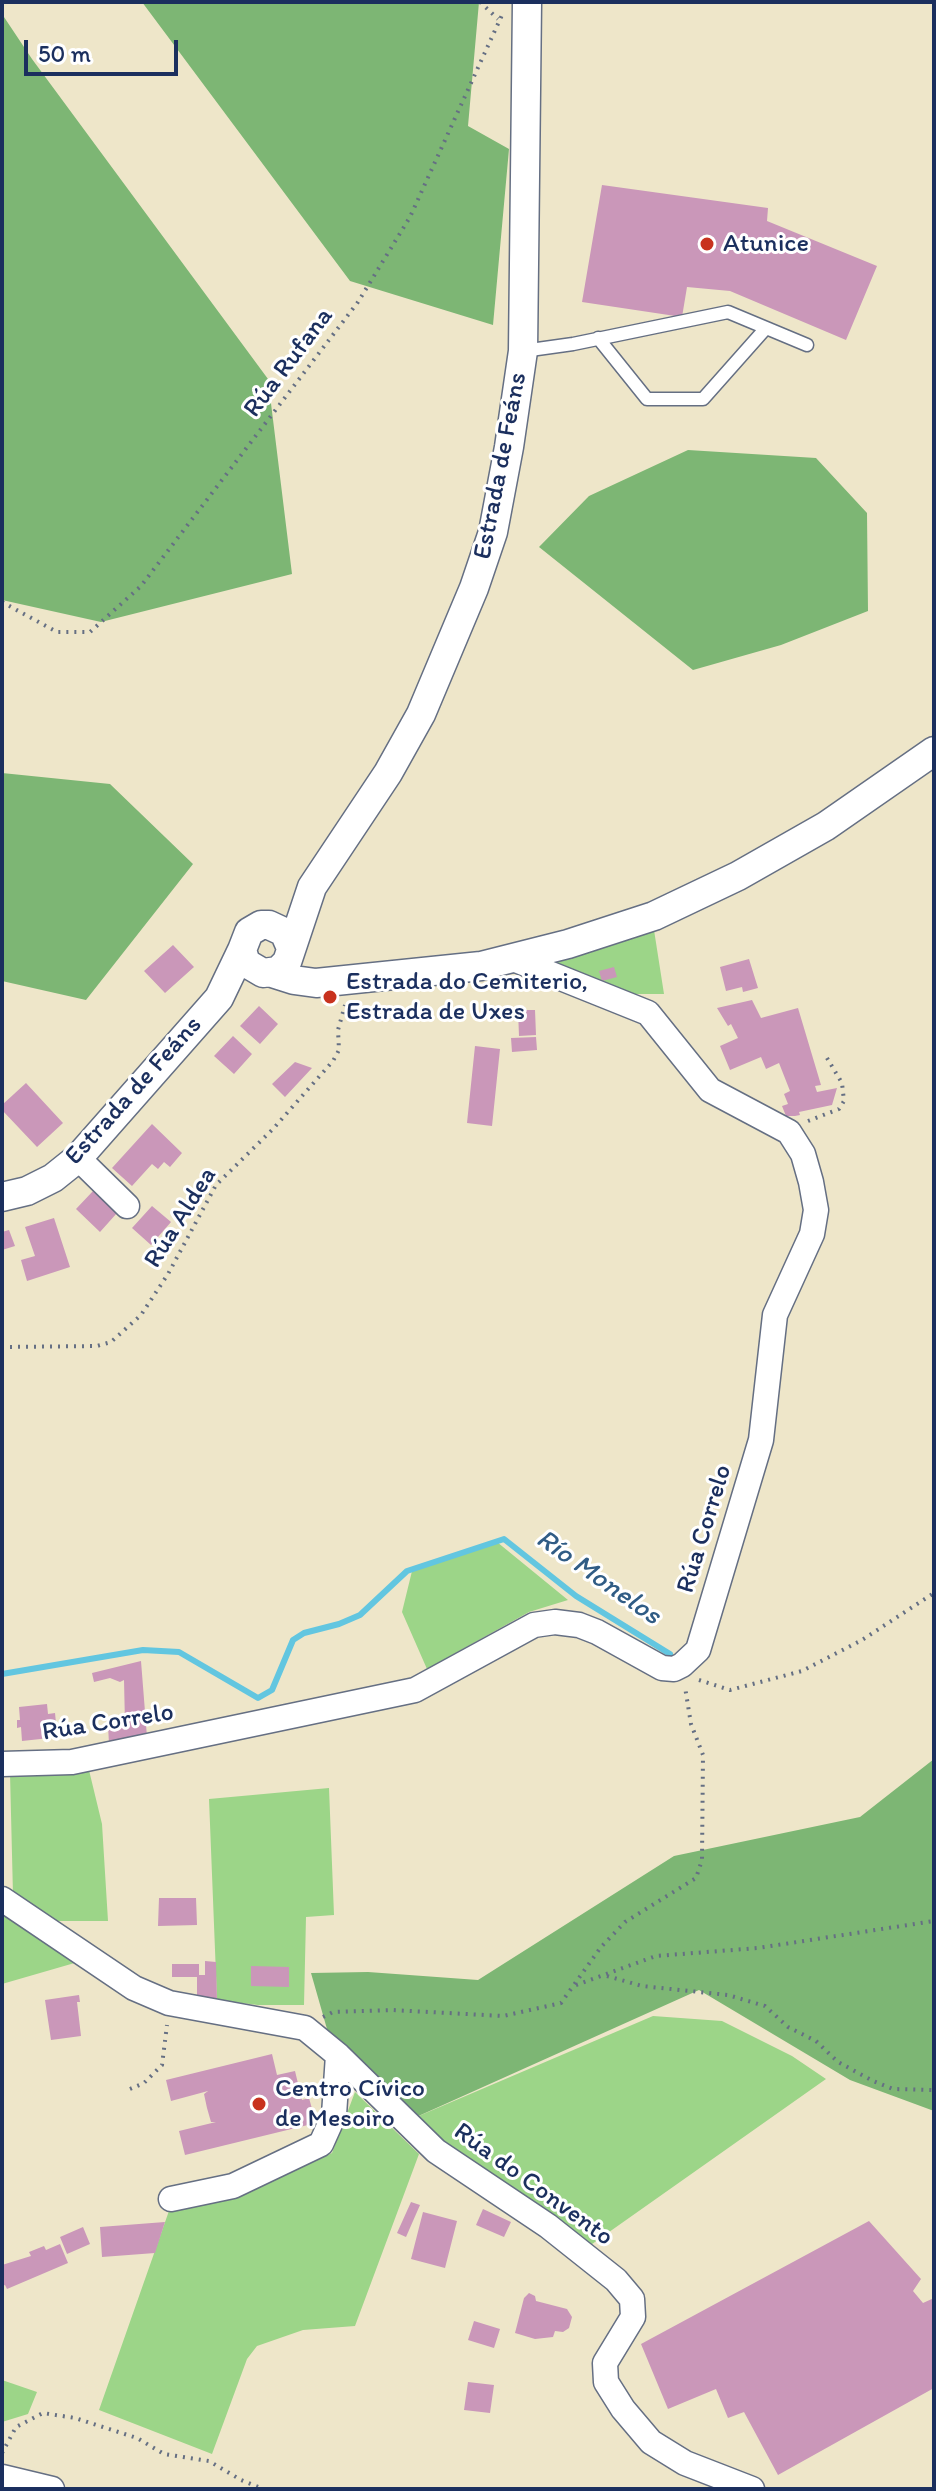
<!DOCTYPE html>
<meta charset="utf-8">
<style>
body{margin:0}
#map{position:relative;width:936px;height:2491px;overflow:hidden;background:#eee6c9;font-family:Itim,sans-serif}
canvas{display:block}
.frame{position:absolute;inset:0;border:4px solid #1b2f5e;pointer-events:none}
.scale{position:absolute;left:24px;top:40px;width:154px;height:36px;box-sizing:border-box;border:4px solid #1b2f5e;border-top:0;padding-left:10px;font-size:24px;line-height:28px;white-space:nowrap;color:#1b2f5e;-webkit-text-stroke:6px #fff;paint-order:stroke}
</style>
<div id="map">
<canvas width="936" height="2491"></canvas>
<div class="frame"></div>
<div class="scale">50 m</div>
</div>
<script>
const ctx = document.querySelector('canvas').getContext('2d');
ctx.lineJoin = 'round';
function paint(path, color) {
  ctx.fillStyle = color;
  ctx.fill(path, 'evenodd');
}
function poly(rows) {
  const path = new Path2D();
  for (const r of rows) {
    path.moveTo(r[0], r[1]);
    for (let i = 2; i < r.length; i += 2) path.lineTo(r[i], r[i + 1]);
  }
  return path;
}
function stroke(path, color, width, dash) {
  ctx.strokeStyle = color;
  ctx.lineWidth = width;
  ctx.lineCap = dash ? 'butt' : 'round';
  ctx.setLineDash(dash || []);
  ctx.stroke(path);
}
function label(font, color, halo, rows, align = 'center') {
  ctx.font = font + ' Itim,sans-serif';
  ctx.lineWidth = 6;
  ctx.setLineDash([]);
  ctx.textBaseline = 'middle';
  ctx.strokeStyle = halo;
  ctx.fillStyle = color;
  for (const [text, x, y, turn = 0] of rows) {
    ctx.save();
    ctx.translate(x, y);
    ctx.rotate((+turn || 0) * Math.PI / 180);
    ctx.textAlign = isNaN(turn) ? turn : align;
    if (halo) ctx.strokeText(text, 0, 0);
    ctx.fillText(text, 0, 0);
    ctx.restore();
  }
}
const green = poly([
 [654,930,664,994,622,994,549,965],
 [497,1542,568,1600,529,1612,427,1669,402,1612,413,1567],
 [88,1766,102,1824,108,1921,51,1921,13,1895,10,1773],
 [329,1788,334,1915,306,1917,304,2005,258,2005,217,2000,209,1799],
 [2,1911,78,1962,2,1984],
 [653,2016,722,2021,792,2056,826,2079,585,2249,446,2150,414,2118],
 [355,2092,419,2154,355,2326,303,2330,257,2346,247,2359,212,2454,99,2410,170,2208,229,2198,332,2153],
 [2,2380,37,2392,28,2414,2,2422]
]);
const forest = poly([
 [142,2,479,2,468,126,509,149,493,325,350,281],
 [2,14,32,59,268,379,292,574,101,622,2,600],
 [688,450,816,458,867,513,868,611,781,645,693,670,539,547,589,496],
 [2,773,110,784,193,864,86,1000,2,981],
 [934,1759,934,2111,850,2080,699,1990,414,2118,327,2029,311,1973,368,1972,478,1980,674,1856,860,1817]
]);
const stream = poly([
 [2,1674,143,1650,179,1652,258,1698,272,1690,293,1640,304,1633,339,1624,360,1615,407,1571,504,1539,576,1596,670,1654]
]);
const building = poly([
 [602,185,768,208,767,221,877,266,846,340,730,291,687,287,682,317,582,302],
 [173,945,194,967,165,993,144,971],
 [749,959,758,988,743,992,742,987,726,991,720,967],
 [614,967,617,977,602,981,599,971],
 [752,1000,761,1018,798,1008,821,1085,815,1086,817,1092,837,1088,832,1105,799,1112,800,1115,795,1116,786,1116,782,1106,788,1104,784,1094,790,1091,779,1063,766,1069,761,1057,730,1070,720,1046,738,1038,731,1024,728,1026,717,1008],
 [259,1006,278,1024,260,1044,240,1026],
 [518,1010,535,1010,536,1035,519,1036],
 [233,1036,252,1054,234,1074,214,1056],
 [536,1037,537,1050,512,1052,511,1038],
 [475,1046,500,1049,492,1126,467,1123],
 [295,1062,312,1068,285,1097,272,1084],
 [26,1083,63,1123,37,1147,2,1110,2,1105],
 [152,1124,182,1153,170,1167,164,1162,158,1169,152,1164,132,1186,112,1168],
 [93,1191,117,1213,100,1232,76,1209],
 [152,1206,171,1222,151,1245,132,1228],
 [54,1218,70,1267,27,1281,21,1260,35,1256,25,1227],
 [9,1230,15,1246,2,1250,2,1232],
 [141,1661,147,1737,109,1744,108,1725,125,1724,124,1680,120,1682,110,1678,94,1682,92,1673],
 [47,1704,48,1714,55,1713,56,1723,49,1724,50,1738,22,1741,21,1727,17,1728,17,1720,20,1720,19,1707],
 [159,1898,196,1898,197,1925,158,1926],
 [205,1961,216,1962,217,2000,197,1997,197,1977,172,1977,172,1964,199,1964,199,1975,205,1975],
 [251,1966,289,1967,289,1987,251,1986],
 [79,1995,80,2002,77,2002,81,2036,51,2040,45,2000],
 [272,2054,277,2075,295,2071,302,2100,309,2098,316,2123,185,2155,179,2131,216,2122,211,2122,207,2108,204,2094,208,2091,171,2101,166,2080],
 [411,2202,420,2205,406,2237,397,2233],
 [483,2209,511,2222,504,2237,476,2225],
 [423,2212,457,2221,445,2268,411,2259],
 [869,2221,921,2279,913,2291,923,2303,934,2298,934,2388,778,2475,744,2412,728,2418,716,2389,668,2409,641,2344],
 [165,2222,155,2253,102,2257,100,2227],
 [83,2227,90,2244,67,2254,60,2237],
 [60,2244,68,2263,7,2289,5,2285,2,2286,2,2265,31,2256,29,2252,44,2246,46,2250],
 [529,2293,535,2296,536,2301,567,2309,572,2317,569,2328,563,2332,555,2331,553,2337,535,2339,515,2333,524,2298],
 [474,2321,500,2329,494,2348,468,2340],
 [468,2382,494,2385,490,2413,464,2410]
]);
const path = poly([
 [480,2,498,19],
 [2,602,57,632,90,632,141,586,358,302,410,217,502,15],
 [808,1121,839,1109,844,1101,842,1083,827,1058],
 [2,1347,97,1346,111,1342,141,1315,168,1274,216,1185,273,1129,333,1061,339,1050,338,1030,345,1005],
 [699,1680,730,1690,802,1671,862,1640,934,1593],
 [607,1976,642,1986,728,1995,765,2006,788,2027,816,2041,838,2062,873,2081,893,2089,934,2090],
 [576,1985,656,1956,758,1948,934,1921],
 [323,2017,333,2012,392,2010,503,2016,561,2003,601,1947,625,1922,696,1878,702,1860,703,1755,691,1724,685,1687],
 [130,2089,144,2083,162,2065,167,2025],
 [2,2453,16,2427,43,2413,75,2418,137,2438,164,2454,209,2461,241,2480,263,2489]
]);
const service = poly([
 [598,338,647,399,703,399,766,328],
 [523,351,573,344,728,312,807,345]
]);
const minor = poly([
 [78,1158,127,1206],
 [2,1764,72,1762,415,1690,534,1625,555,1622,579,1625,597,1632,662,1668,674,1669,682,1665,698,1650,761,1440,775,1315,812,1234,816,1210,811,1182,803,1154,789,1132,710,1090,648,1013,511,958],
 [2,1899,134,1988,169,2003,305,2028,338,2055,436,2151,548,2226,616,2280,632,2299,633,2317,605,2363,606,2382,623,2409,651,2442,685,2463,752,2489],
 [171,2199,233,2186,321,2144,334,2115,338,2055],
 [2,2477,52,2489]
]);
const tertiary = poly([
 [291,948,284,932,269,925,261,925,249,932,242,950,246,963,263,973,278,971,287,962,312,887,388,773,421,714,474,588,493,532,509,447,523,351,527,2],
 [272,973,294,980,316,983,481,966,568,944,654,916,738,876,826,826,934,751],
 [2,1197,27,1191,53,1178,78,1158,219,998,242,950]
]);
const markers = [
 [707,244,8,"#c8321e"],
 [330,997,8,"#c8321e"],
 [259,2104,8,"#c8321e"]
];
const poiNames = [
 ["Atunice",723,244],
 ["Estrada do Cemiterio,",346,982],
 ["Estrada de Uxes",346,1012],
 ["Centro Cívico",275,2089],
 ["de Mesoiro",275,2119]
];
const streetNames = [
 ["Rúa Rufana",289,363,-53],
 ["Estrada de Feáns",501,466,-79],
 ["Estrada de Feáns",134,1091,-48],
 ["Rúa Aldea",181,1218,-58],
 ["Rúa Correlo",705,1529,-73],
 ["Rúa Correlo",108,1723,-9],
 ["Rúa do Convento",533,2185,36]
];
const waterNames = [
 ["Río Monelos",598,1578,35]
];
paint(green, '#9cd588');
paint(forest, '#7db674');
stroke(stream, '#62c6e0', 6);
paint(building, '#ca97b9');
stroke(service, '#656f83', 15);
stroke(minor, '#656f83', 27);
stroke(tertiary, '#656f83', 31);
stroke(path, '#656f83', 4, [2, 6]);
stroke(service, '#fff', 12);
stroke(minor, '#fff', 24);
stroke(tertiary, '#fff', 28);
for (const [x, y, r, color] of markers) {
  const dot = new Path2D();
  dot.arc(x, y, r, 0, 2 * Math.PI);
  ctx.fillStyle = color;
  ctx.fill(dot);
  stroke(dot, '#fff', 3);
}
label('26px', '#1b2f5e', '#fff', poiNames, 'left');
label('26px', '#1b2f5e', '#fff', streetNames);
label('italic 28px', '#305c85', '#fff', waterNames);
</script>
